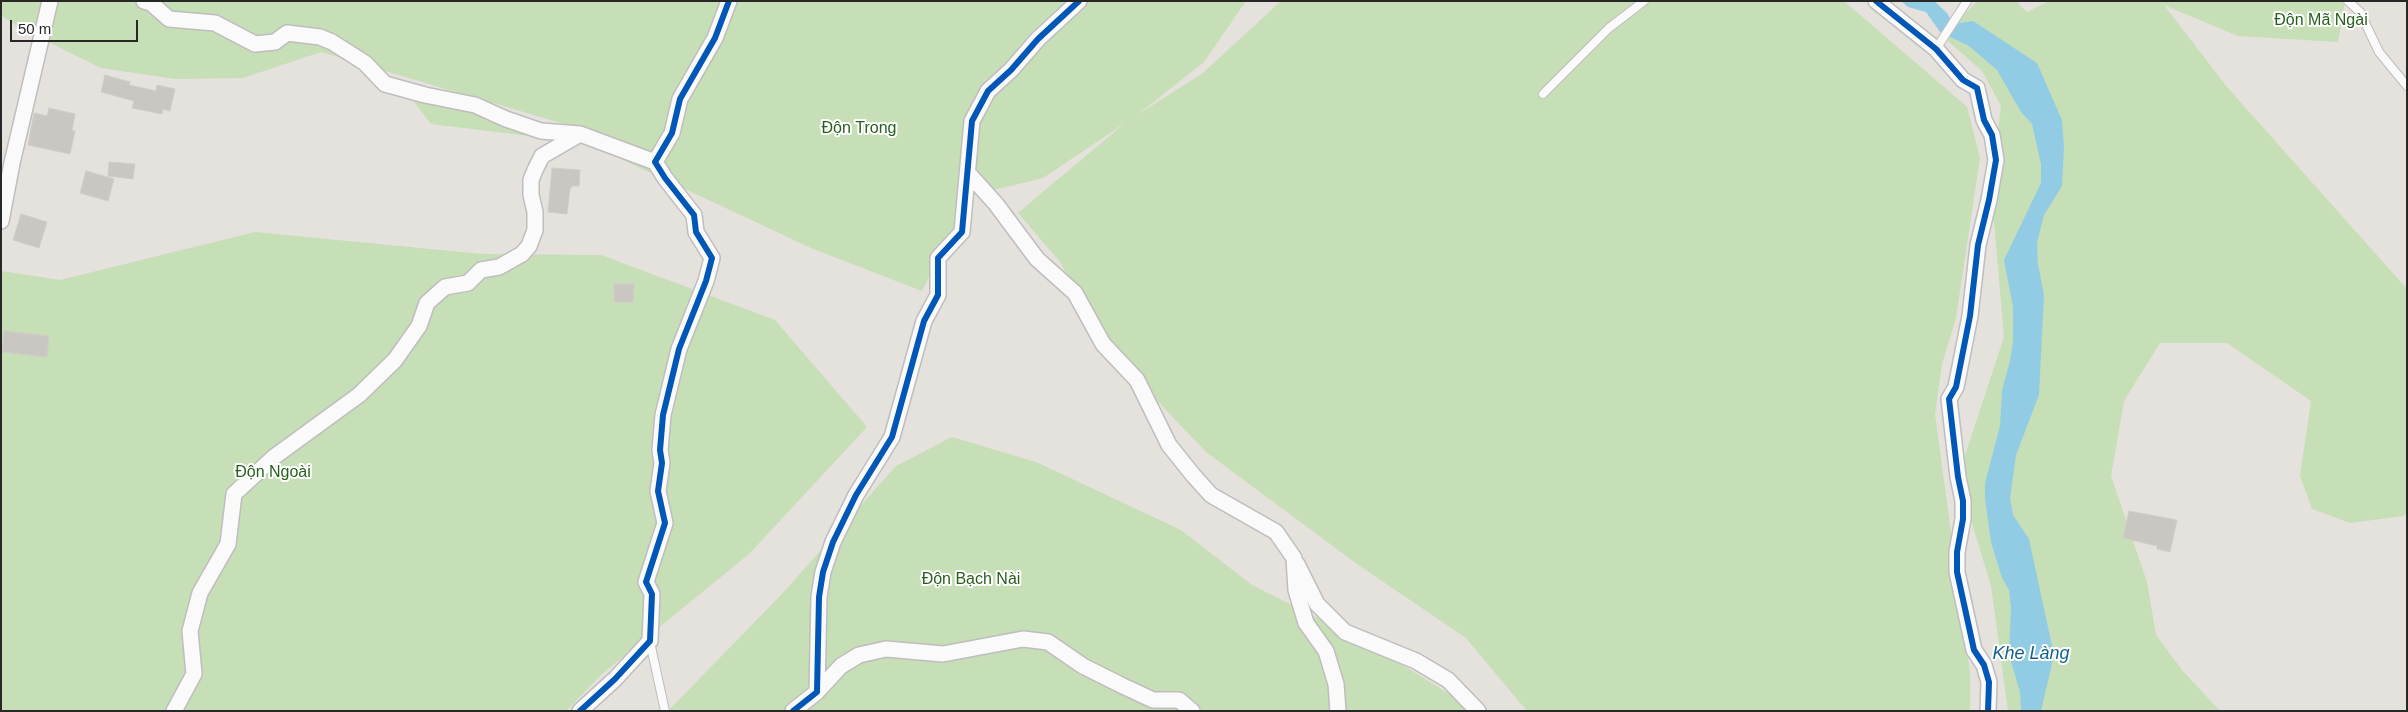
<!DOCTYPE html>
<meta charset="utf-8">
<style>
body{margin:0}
#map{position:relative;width:2408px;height:712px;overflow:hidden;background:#e5e1dc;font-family:Arial,sans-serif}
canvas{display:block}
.frame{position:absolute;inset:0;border:2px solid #272727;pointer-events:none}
.scale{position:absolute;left:10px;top:20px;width:128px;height:22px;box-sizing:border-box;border:2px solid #272727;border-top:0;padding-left:6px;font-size:15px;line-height:18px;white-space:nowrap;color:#272727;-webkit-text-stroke:4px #fff;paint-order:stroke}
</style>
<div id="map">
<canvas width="2408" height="712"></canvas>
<div class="frame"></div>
<div class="scale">50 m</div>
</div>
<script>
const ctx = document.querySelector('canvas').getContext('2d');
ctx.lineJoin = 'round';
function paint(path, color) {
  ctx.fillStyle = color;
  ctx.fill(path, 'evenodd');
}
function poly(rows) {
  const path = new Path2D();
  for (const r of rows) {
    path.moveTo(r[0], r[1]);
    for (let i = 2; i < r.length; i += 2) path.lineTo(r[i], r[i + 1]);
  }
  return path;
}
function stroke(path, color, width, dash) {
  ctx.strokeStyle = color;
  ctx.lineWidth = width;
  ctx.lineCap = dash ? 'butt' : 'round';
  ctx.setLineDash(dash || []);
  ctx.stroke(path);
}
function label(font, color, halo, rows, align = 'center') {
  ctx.font = font + ' Arial,sans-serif';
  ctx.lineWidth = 4;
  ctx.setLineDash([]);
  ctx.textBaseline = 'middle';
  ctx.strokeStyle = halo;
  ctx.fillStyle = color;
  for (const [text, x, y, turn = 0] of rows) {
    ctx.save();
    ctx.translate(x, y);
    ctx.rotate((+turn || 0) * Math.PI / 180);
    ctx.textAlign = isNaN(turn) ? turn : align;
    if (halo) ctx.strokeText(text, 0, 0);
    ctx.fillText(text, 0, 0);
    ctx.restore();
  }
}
const green = poly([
 [1,1,1246,1,1204,62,1137,115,1203,73,1281,1,1844,1,1967,107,1980,158,1956,318,1942,364,1935,414,1970,673,1970,711,1527,711,1466,638,1357,564,1206,452,1103,344,1061,263,1018,213,1125,123,1043,178,969,196,922,291,811,248,587,143,431,124,405,90,506,119,591,132,321,52,243,78,175,79,101,68,18,27,1,15],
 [1978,1,2016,1,2027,12,2049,1,2345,1,2338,42,2238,36,2164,5,2227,87,2407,289,2407,511,2404,516,2350,523,2312,509,2300,476,2311,401,2227,343,2160,343,2124,401,2111,476,2147,582,2156,635,2182,670,2220,711,2008,711,1991,586,1958,477,2004,337,1991,186,2001,106,1982,71,1948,41,1953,24],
 [255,232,482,254,601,255,775,320,867,427,749,554,602,674,566,711,1,711,1,271,60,280],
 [952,437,1036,462,1181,530,1252,585,1362,640,1477,711,668,711,781,595,896,466]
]);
const water = poly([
 [1901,1,1934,1,1947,13,1953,24,1973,21,2037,63,2062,120,2064,148,2062,186,2044,215,2037,243,2038,264,2044,295,2039,395,2016,455,2010,499,2013,515,2029,539,2054,655,2041,711,2021,711,2020,692,2009,655,2011,608,2009,590,2002,578,1991,542,1985,499,1985,483,2000,426,2002,390,2010,361,2013,341,2013,307,2004,260,2041,183,2041,164,2032,124,2021,112,1997,70,1969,46,1940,32,1926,12,1908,7]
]);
const building = poly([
 [105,75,130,82,129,85,156,91,157,85,175,89,170,111,163,109,162,114,132,108,134,101,101,92,105,75],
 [49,108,75,114,72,131,75,131,70,154,28,145,34,113,47,116,49,108],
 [109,162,135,164,133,179,108,176,109,162],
 [552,168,580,170,579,186,572,186,570,189,567,214,548,212,552,168],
 [86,171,114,179,108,201,80,193,86,171],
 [21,214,47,222,39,248,13,240,21,214],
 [614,284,634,284,633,302,614,302,614,284],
 [4,331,49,336,47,357,2,352,4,331],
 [2129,511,2177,520,2170,552,2157,549,2157,546,2123,538,2129,511]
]);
const service = poly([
 [2348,1,2360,12,2379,52,2407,86],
 [1936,49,1967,1],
 [1543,94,1609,28,1644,1],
 [650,642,665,711]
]);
const minor = poly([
 [144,1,151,3,169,19,215,23,255,44,275,42,287,33,320,37,332,42,365,63,385,84,425,95,475,105,506,119,541,131,580,134,655,162],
 [1876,1,1936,49,1963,80,1977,88,1984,120,1992,135,1996,160,1989,200,1978,245,1970,316,1956,387,1949,399,1958,477,1963,501,1963,519,1957,552,1957,572,1974,650,1984,665,1989,682,1988,711],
 [968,173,996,204,1037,259,1075,293,1103,344,1137,380,1169,445,1193,475,1211,495,1276,532,1294,558,1296,590,1306,623,1326,651,1336,684,1338,711],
 [1,221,12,163,50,1],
 [1297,564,1317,604,1345,632,1416,661,1448,680,1478,711],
 [817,692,841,666,859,655,886,649,943,654,1023,639,1048,642,1083,666,1123,686,1153,700,1179,700,1192,711],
 [174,711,194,674,190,631,200,593,228,544,234,494,274,457,359,395,395,360,419,326,427,303,445,287,468,283,481,270,499,267,522,254,529,246,535,230,535,212,531,195,531,180,535,170,542,156,580,134],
 [580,711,615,679,650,641,652,594,646,582,665,523,658,491,662,463,660,450,663,415,679,349,706,281,712,258,696,232,694,215,665,178,655,162,672,133,680,99,715,38,729,1],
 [793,711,817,692,819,597,823,572,833,542,856,495,892,437,924,321,938,295,938,258,962,232,972,121,988,91,1011,70,1038,39,1079,1]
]);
const cycleway = poly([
 [1876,1,1936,49,1963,80,1977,88,1984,120,1992,135,1996,160,1989,200,1978,245,1970,316,1956,387,1949,399,1958,477,1963,501,1963,519,1957,552,1957,572,1974,650,1984,665,1989,682,1988,711],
 [580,711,615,679,650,641,652,594,646,582,665,523,658,491,662,463,660,450,663,415,679,349,706,281,712,258,696,232,694,215,665,178,655,162,672,133,680,99,715,38,729,1],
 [793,711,817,692,819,597,823,572,833,542,856,495,892,437,924,321,938,295,938,258,962,232,972,121,988,91,1011,70,1038,39,1079,1]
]);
const parkNames = [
 ["Độn Mã Ngài",2321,21],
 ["Độn Trong",859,129],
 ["Độn Ngoài",273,473],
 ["Độn Bạch Nài",971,580]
];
const waterNames = [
 ["Khe Làng",2031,654]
];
paint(green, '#c6dfb6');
paint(water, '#92cce4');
paint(building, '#cac7c3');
stroke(building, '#d0cdc8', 1);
stroke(service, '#bfbdbd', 10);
stroke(minor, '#bfbdbd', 18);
stroke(service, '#fbfafa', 8);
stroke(minor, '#fbfafa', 15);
stroke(cycleway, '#0057b8', 6);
label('16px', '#275e1c', '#fff', parkNames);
label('italic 18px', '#135f8e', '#fff', waterNames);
</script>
